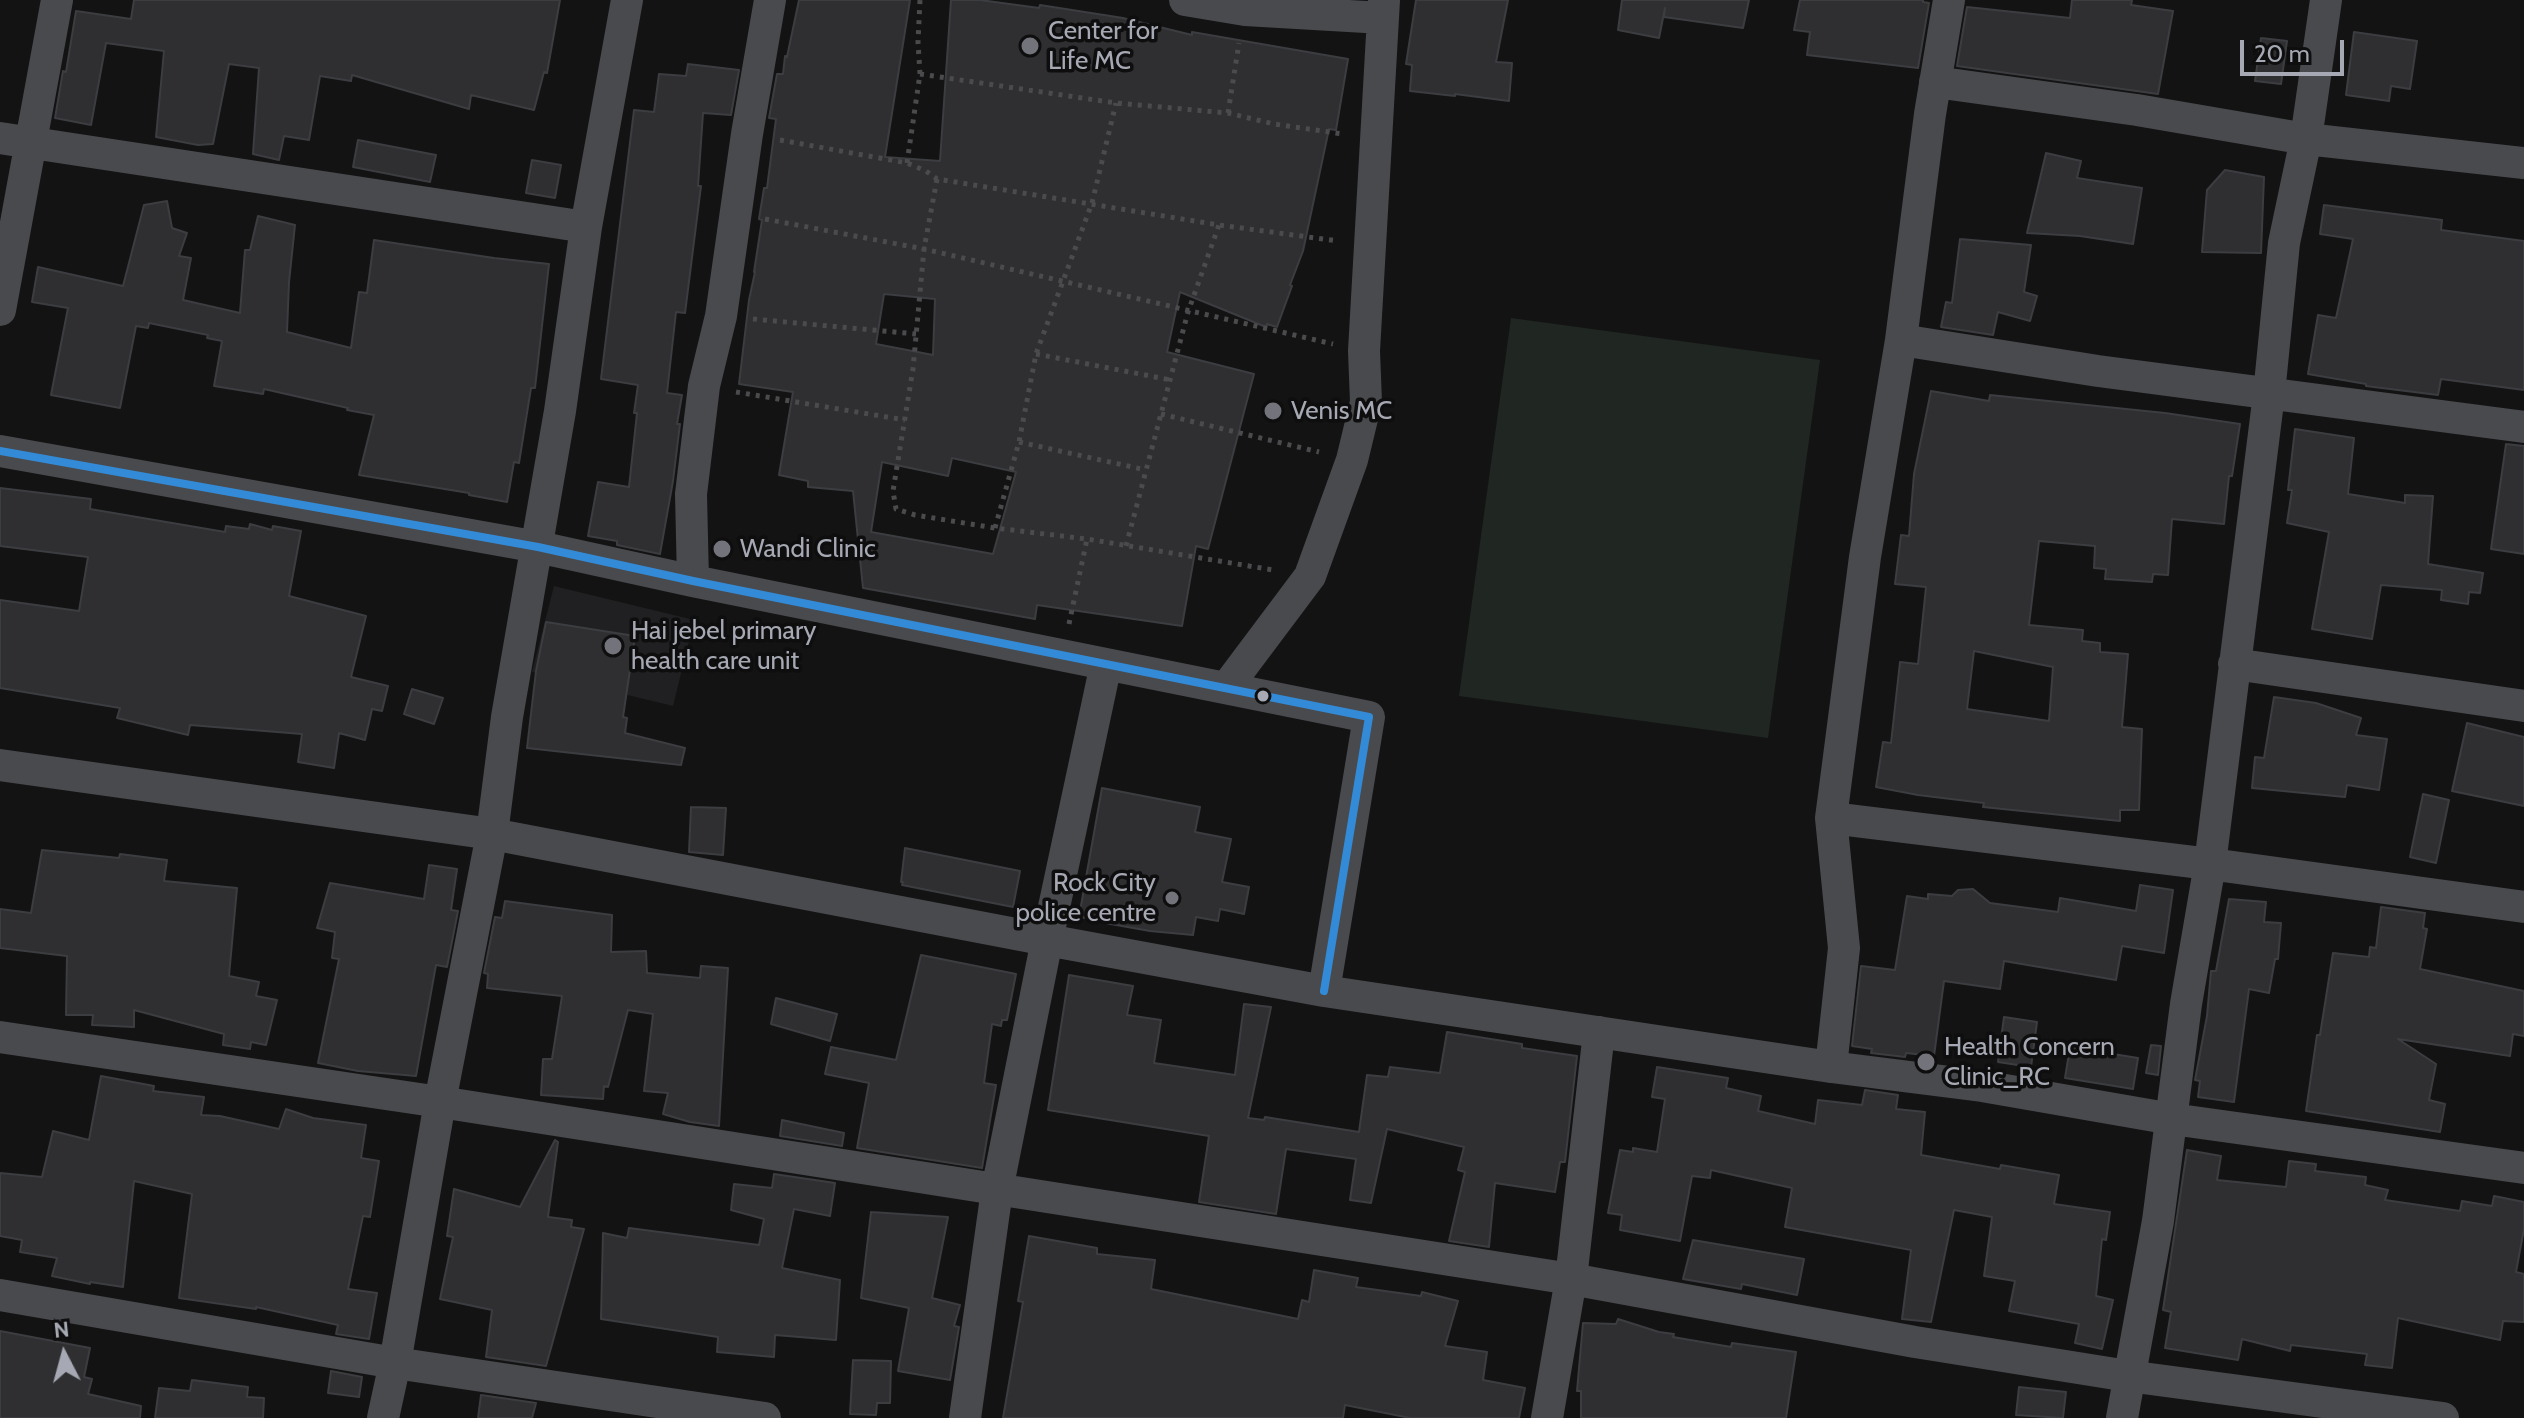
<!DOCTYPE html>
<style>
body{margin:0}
#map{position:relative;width:2524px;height:1418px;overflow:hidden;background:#131314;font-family:Cabin,sans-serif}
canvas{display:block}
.north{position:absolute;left:24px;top:1314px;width:80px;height:80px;-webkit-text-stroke:6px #0e0e0f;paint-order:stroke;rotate:354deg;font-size:22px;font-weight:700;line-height:32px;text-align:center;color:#a6a9b3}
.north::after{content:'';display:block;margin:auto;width:28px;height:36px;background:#a6a9b3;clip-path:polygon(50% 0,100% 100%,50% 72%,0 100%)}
.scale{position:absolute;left:2240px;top:40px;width:104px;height:36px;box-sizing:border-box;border:4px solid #a6a9b3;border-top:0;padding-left:10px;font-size:24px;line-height:28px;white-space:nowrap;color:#a6a9b3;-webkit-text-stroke:6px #0e0e0f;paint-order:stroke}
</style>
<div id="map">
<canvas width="2524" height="1418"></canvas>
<div class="north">N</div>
<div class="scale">20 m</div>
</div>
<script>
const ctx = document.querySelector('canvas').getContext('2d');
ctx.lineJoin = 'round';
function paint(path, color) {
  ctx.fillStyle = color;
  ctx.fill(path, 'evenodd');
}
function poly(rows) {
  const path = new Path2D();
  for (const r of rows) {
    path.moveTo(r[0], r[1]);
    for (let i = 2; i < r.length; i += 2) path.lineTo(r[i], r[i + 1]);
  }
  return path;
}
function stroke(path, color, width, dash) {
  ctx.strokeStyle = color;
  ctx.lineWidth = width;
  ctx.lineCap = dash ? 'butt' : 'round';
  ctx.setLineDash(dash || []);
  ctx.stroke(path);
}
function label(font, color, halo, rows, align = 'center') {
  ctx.font = font + ' Cabin,sans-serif';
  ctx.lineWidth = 7;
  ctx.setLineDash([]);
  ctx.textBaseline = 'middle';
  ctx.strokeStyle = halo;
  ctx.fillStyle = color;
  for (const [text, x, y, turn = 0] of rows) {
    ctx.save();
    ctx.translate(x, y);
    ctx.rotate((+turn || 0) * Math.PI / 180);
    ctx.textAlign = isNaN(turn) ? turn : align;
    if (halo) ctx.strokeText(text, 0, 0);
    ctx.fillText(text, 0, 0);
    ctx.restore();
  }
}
const built = poly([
 [554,586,694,620,673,706,532,672]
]);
const green = poly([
 [1511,318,1820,360,1768,738,1459,696]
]);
const building = poly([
 [134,0,560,0,547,73,544,72,534,110,471,95,469,109,352,75,351,81,320,76,309,140,284,136,279,160,253,154,259,68,229,64,213,144,198,145,156,137,164,51,106,43,91,125,55,118,63,71,66,72,76,11,131,19,134,0],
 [799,0,910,0,885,157,940,161,951,0,980,0,1039,8,1040,5,1123,18,1192,35,1192,32,1348,59,1336,130,1329,129,1303,251,1290,285,1292,286,1277,327,1267,324,1266,327,1180,292,1167,352,1254,374,1208,549,1196,546,1182,626,1037,605,1035,619,863,588,853,491,808,487,808,481,779,475,793,392,739,384,749,300,755,272,754,272,762,220,759,219,764,188,767,188,776,119,769,118,777,74,783,74,785,56,787,57,799,0],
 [884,294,935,299,933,355,876,344,884,294],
 [952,458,1016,472,993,554,871,532,882,462,948,476,952,458],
 [1416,0,1508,0,1496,62,1512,63,1509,101,1455,94,1455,96,1410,91,1412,65,1406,64,1416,0],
 [1622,0,1749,0,1743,28,1664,17,1665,8,1659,38,1618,30,1622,0],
 [1800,0,1923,0,1923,2,1929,3,1918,68,1807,55,1810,32,1794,30,1800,0],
 [2072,0,2132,0,2131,5,2173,11,2158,94,1957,66,1967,7,2070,18,2072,0],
 [2354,32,2417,41,2410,89,2391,86,2389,101,2346,95,2354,32],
 [2261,38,2287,41,2281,84,2255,81,2261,38],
 [688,64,739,70,731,115,703,113,698,186,701,186,685,313,676,312,667,393,682,395,677,424,680,424,673,481,660,554,617,545,617,541,588,536,598,482,629,487,637,413,634,413,638,385,601,379,634,110,654,112,659,74,686,76,688,64],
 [358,140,436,155,430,182,353,167,358,140],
 [2046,153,2081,161,2077,178,2142,188,2133,244,2080,236,2027,233,2046,153],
 [532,160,561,165,555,198,526,193,532,160],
 [2225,170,2264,177,2261,253,2202,252,2207,190,2225,170],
 [167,201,172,228,187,233,179,256,191,258,183,300,240,313,245,250,250,250,258,216,295,225,289,282,287,332,351,348,359,292,367,293,374,240,494,258,549,264,535,388,531,388,519,463,514,462,507,502,469,495,469,493,359,475,374,415,347,410,348,408,264,389,263,394,214,386,222,341,207,338,208,335,149,323,148,328,136,326,120,408,51,395,68,308,32,302,38,267,123,286,144,205,167,201],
 [2324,205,2442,220,2441,230,2524,241,2524,390,2441,379,2438,395,2366,386,2366,384,2308,374,2318,315,2336,318,2353,239,2320,234,2324,205],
 [1960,239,2031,245,2024,292,2037,296,2030,321,1998,312,1993,335,1941,327,1946,302,1952,303,1960,239],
 [1931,391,1989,401,1990,395,2165,413,2240,424,2232,476,2229,476,2224,524,2172,519,2168,575,2153,574,2152,582,2105,579,2106,569,2094,568,2095,546,2039,541,2029,625,2083,630,2082,641,2100,643,2100,652,2128,654,2122,727,2142,729,2139,810,2120,810,2120,821,1983,807,1984,803,1918,795,1876,787,1883,742,1891,743,1900,662,1918,664,1926,587,1895,584,1901,535,1909,536,1914,474,1931,391],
 [1974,651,2053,667,2049,721,1967,709,1974,651],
 [2295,429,2354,438,2348,494,2405,503,2405,495,2433,496,2428,564,2483,573,2480,593,2469,592,2468,604,2441,600,2442,590,2381,585,2372,639,2312,629,2329,532,2287,523,2292,490,2288,490,2295,429],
 [2506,444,2524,446,2524,554,2491,549,2506,444],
 [0,488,91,499,90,509,225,532,226,526,249,529,250,524,272,530,273,526,301,531,289,596,366,616,351,677,388,686,382,711,372,709,365,740,339,733,334,768,298,762,302,734,190,725,188,735,117,718,120,708,0,688,0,600,79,611,88,557,0,546,0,488],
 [546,622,635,636,623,717,627,718,625,733,685,748,681,765,527,748,536,671,546,622],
 [412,689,443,698,434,724,404,714,412,689],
 [2274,697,2316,703,2361,718,2356,735,2387,739,2379,790,2347,785,2345,797,2252,788,2255,757,2264,758,2274,697],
 [2467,723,2524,737,2524,806,2452,791,2467,723],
 [1102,788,1200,807,1195,832,1231,839,1222,882,1249,887,1244,914,1220,909,1218,921,1196,917,1193,935,1150,931,1105,923,1105,921,1079,917,1102,788],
 [2423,794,2449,800,2436,863,2410,857,2423,794],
 [691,807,726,808,723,855,689,852,691,807],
 [905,848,1020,871,1013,907,902,885,903,882,901,882,905,848],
 [42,850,119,858,120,854,167,860,164,881,237,888,229,976,259,982,256,996,277,1000,266,1045,251,1042,250,1049,223,1045,224,1034,134,1010,134,1027,92,1025,93,1015,66,1015,67,956,0,948,0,909,31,913,42,850],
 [429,865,457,869,451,910,458,911,447,967,436,965,416,1076,358,1071,318,1063,339,959,332,958,335,932,317,928,330,883,424,899,429,865],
 [2140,885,2173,890,2164,953,2122,946,2116,980,2004,961,2000,989,1944,981,1934,1056,1906,1053,1905,1057,1871,1053,1872,1049,1852,1046,1861,966,1895,970,1907,896,1928,899,1928,894,1952,896,1958,890,1973,889,1990,903,2058,912,2060,898,2136,911,2140,885],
 [2229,899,2266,902,2264,922,2281,923,2278,959,2275,959,2269,993,2249,989,2234,1102,2198,1097,2200,1081,2195,1080,2207,1016,2211,971,2216,971,2229,899],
 [505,901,612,915,611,952,646,951,647,973,700,978,701,966,728,968,719,1126,690,1122,663,1114,668,1093,644,1091,653,1014,628,1010,608,1087,604,1086,603,1099,541,1095,543,1059,552,1059,562,996,487,988,488,974,484,973,495,917,502,918,505,901],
 [2381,907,2425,913,2423,928,2427,929,2420,969,2524,991,2524,1036,2513,1034,2510,1056,2398,1039,2436,1064,2429,1100,2445,1104,2440,1132,2306,1111,2317,1035,2320,1035,2333,953,2369,957,2370,947,2376,948,2381,907],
 [921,955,1016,974,1007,1020,1002,1020,1001,1026,992,1024,984,1083,996,1085,982,1168,857,1148,869,1083,825,1074,831,1047,896,1060,921,955],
 [1069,975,1133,986,1127,1015,1161,1020,1154,1063,1235,1075,1244,1004,1271,1007,1248,1118,1264,1120,1265,1117,1359,1132,1367,1075,1388,1077,1390,1067,1440,1073,1447,1032,1522,1044,1522,1048,1577,1056,1565,1162,1560,1162,1555,1192,1495,1183,1489,1247,1449,1241,1465,1172,1458,1170,1464,1147,1387,1129,1371,1203,1350,1200,1356,1159,1286,1149,1276,1214,1199,1202,1209,1136,1048,1110,1069,975],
 [776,998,837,1014,830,1041,771,1024,776,998],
 [2004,1017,2037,1022,2031,1067,1998,1062,2004,1017],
 [2151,1045,2161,1046,2158,1075,2146,1073,2151,1045],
 [2070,1047,2138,1058,2133,1089,2065,1078,2070,1047],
 [1657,1067,1728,1078,1726,1088,1761,1096,1758,1111,1815,1124,1818,1100,1862,1105,1865,1090,1898,1095,1896,1109,1925,1112,1921,1155,2000,1169,2001,1165,2059,1175,2054,1204,2110,1212,2106,1240,2102,1239,2096,1296,2113,1300,2102,1349,2075,1343,2079,1324,2009,1311,2015,1281,1984,1276,1992,1217,1954,1210,1931,1322,1902,1319,1911,1250,1785,1227,1792,1188,1711,1170,1710,1178,1692,1176,1680,1241,1620,1230,1622,1215,1608,1213,1620,1150,1633,1152,1633,1148,1657,1152,1665,1099,1652,1097,1657,1067],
 [101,1076,154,1086,153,1091,204,1097,201,1115,220,1116,279,1129,286,1109,313,1118,366,1125,361,1158,379,1161,370,1217,363,1216,348,1289,377,1293,369,1339,336,1334,338,1325,256,1307,256,1309,179,1298,192,1194,134,1181,123,1287,90,1282,90,1284,52,1276,57,1258,20,1252,22,1240,0,1236,0,1173,42,1177,53,1131,89,1140,101,1076],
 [782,1120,844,1133,842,1146,780,1136,782,1120],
 [555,1140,558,1142,548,1217,572,1220,571,1227,584,1229,546,1366,486,1357,492,1310,440,1299,453,1237,447,1236,454,1189,520,1207,555,1140],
 [2187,1150,2221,1156,2217,1180,2286,1187,2289,1161,2316,1164,2315,1171,2366,1177,2365,1185,2388,1190,2385,1200,2460,1211,2462,1201,2492,1206,2494,1196,2524,1202,2524,1229,2516,1272,2524,1274,2524,1322,2503,1321,2500,1340,2398,1318,2392,1368,2365,1365,2367,1354,2291,1345,2290,1351,2242,1339,2238,1360,2165,1348,2171,1312,2163,1310,2187,1150],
 [774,1174,835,1183,830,1216,794,1209,782,1268,840,1280,836,1340,775,1335,774,1357,717,1352,718,1337,601,1319,603,1233,627,1238,629,1228,759,1245,764,1219,731,1210,734,1184,772,1188,774,1174],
 [871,1212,948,1217,932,1298,960,1305,954,1326,959,1327,950,1380,898,1371,909,1308,861,1298,871,1212],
 [1029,1236,1097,1248,1097,1254,1155,1260,1151,1289,1298,1319,1302,1300,1309,1302,1314,1270,1358,1278,1356,1287,1421,1296,1422,1292,1458,1301,1445,1346,1487,1352,1483,1380,1525,1388,1519,1418,1410,1418,1345,1405,1343,1418,1003,1418,1023,1302,1018,1301,1029,1236],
 [1693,1240,1804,1259,1797,1295,1742,1284,1741,1289,1683,1279,1693,1240],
 [1618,1319,1659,1332,1674,1334,1673,1337,1731,1347,1732,1343,1796,1352,1786,1418,1581,1418,1581,1391,1577,1391,1583,1323,1616,1324,1618,1319],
 [0,1331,90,1348,84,1377,92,1379,88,1394,141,1406,140,1418,0,1418,0,1331],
 [853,1360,891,1361,890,1403,877,1403,876,1415,850,1414,853,1360],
 [331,1371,362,1377,359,1397,328,1393,331,1371],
 [192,1380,248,1387,247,1397,264,1398,263,1418,155,1418,159,1388,190,1391,192,1380],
 [2019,1387,2066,1392,2063,1418,2016,1415,2019,1387],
 [481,1395,536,1403,532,1418,478,1418,481,1395]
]);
const path = poly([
 [920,74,1116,103,1228,113,1274,124,1343,134],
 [1228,113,1239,43],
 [780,140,907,163,926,171,937,179,1219,225,1338,241],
 [907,163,920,74,918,42,920,0],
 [937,179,924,249,913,369,893,491,896,509,915,515,995,528,1087,539,1273,570],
 [765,219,924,249,1333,344],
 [753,319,916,334],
 [1036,354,1171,380],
 [736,392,905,420],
 [1161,414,1319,452],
 [1019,442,1146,470],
 [995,528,1019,442,1036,354,1092,203,1116,103],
 [1126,546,1188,312,1219,225],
 [1069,624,1087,539]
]);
const minor = poly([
 [1185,0,1245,10,1383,18],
 [1935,82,2137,110,2306,139,2524,163],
 [0,138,586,227],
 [0,310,57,0],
 [1901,340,2098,371,2524,427],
 [0,451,538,547,693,581,1369,717,1324,991],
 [693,581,691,494,704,386,721,316,747,134,770,0],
 [2234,664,2524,706],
 [1226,688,1310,576,1352,460,1366,402,1364,351,1384,0],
 [0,765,492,834,1047,940,1324,991,1831,1067,1982,1086,2172,1119,2524,1168],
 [1831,818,2210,864,2524,907],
 [0,1037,440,1102,1571,1279,1915,1342,2128,1376,2443,1418],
 [1831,1067,1844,948,1831,818,1865,557,1901,340,1930,114,1949,0],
 [0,1295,395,1363,765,1418],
 [383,1418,395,1363,440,1102,492,834,507,717,560,411,586,227,627,0],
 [965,1418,997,1190,1047,940,1106,664],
 [1547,1418,1571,1279,1599,1032],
 [2122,1418,2158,1221,2186,1004,2210,864,2269,394,2284,243,2306,139,2326,0]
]);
const bus1 = poly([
 [0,451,538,547,693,581,1369,717,1324,991]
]);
const markers = [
 [1030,46,10,"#73747b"],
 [1273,411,10,"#73747b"],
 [722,549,10,"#73747b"],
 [613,646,10,"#73747b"],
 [1263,696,7,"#a6a9b3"],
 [1172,898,8,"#73747b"],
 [1926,1062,10,"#73747b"]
];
const poiNames = [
 ["Center for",1048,31],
 ["Life MC",1048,61],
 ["Venis MC",1291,411],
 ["Wandi Clinic",740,549],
 ["Hai jebel primary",631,631],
 ["health care unit",631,661],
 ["Rock City",1156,883,"right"],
 ["police centre",1156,913,"right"],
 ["Health Concern",1944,1047],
 ["Clinic_RC",1944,1077]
];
paint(built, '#202022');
paint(green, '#202621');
paint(building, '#2f2f31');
stroke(building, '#3c3d40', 2);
stroke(path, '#4b4b4e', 5, [4, 6]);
stroke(minor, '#494a4d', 32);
stroke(bus1, '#338bd7', 8);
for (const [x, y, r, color] of markers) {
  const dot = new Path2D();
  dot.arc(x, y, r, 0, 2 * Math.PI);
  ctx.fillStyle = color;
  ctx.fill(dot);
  stroke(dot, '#0e0e0f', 3);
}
label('26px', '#a6a9b3', '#0e0e0f', poiNames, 'left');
</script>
